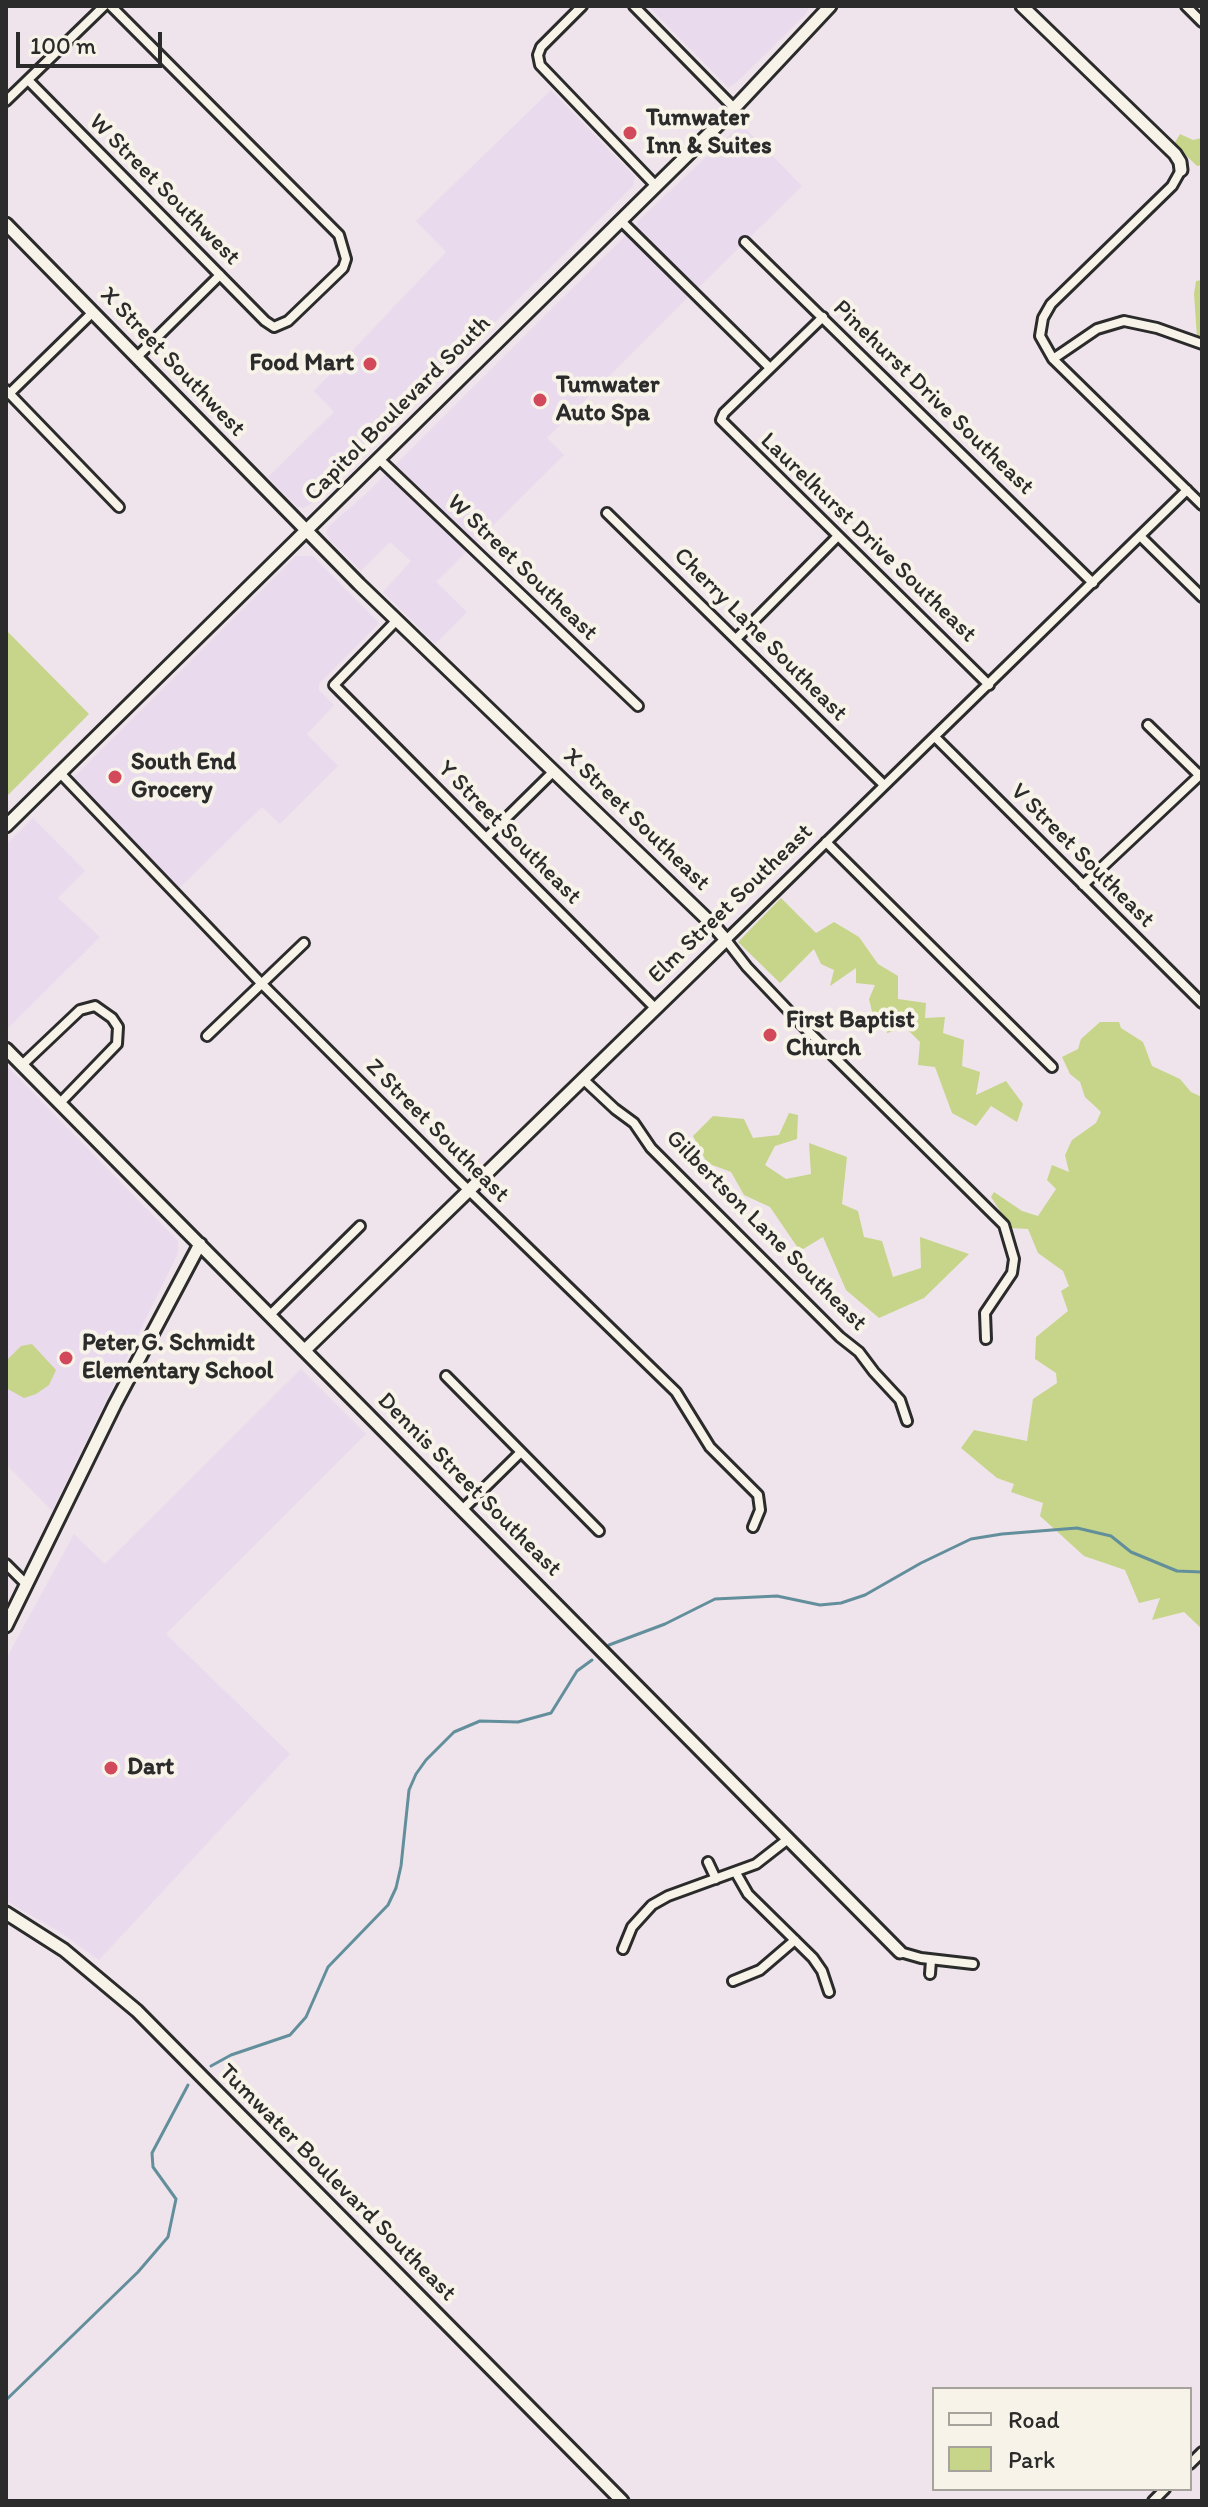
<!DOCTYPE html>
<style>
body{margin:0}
#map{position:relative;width:1208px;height:2507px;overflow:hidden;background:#efe4eb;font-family:Itim,sans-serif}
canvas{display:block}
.frame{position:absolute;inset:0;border:8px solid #2b2b2b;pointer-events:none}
.legend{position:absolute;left:932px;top:2387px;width:260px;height:104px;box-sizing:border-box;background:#f7f3e8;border:2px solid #a5a39c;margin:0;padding:10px 14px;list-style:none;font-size:24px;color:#2b2b2b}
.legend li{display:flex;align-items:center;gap:16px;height:40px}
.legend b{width:40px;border:2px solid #a5a39c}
.scale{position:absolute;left:16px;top:32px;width:146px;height:36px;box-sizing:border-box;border:4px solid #2b2b2b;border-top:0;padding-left:10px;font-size:24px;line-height:28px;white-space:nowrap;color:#2b2b2b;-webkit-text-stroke:6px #f7f3e8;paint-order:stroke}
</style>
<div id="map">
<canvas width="1208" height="2507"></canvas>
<div class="frame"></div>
<ul class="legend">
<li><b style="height:10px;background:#f7f3e8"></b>Road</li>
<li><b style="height:22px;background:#c6d589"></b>Park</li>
</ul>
<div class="scale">100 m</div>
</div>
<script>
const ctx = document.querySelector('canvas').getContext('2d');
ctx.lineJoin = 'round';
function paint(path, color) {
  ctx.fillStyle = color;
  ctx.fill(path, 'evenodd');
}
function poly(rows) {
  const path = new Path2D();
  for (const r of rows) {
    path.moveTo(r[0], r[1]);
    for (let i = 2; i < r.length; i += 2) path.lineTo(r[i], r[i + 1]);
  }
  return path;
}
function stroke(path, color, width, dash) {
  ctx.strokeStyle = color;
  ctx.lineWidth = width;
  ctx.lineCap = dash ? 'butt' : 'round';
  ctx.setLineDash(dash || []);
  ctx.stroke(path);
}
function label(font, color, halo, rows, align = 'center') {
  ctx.font = font + ' Itim,sans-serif';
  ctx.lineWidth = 8;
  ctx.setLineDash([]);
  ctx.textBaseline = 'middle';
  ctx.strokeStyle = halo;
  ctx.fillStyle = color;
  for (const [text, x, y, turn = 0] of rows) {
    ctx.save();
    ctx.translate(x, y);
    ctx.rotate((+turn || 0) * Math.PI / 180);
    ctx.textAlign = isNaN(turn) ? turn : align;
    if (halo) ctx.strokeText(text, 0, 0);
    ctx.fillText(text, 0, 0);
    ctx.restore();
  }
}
const built = poly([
 [648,6,810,6,804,16,736,83,728,87],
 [551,90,635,177,633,186,312,503,304,508,297,507,268,477,334,412,314,391,446,252,416,221],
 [741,124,802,186,698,288,637,227,637,222],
 [626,235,688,297,547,438,564,455,436,582,467,612,435,644,383,592,411,561,390,542,361,571,330,540,326,533,329,526,369,491],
 [296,556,313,556,379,623,319,684,319,690,334,705,307,734,338,766,280,824,262,807,175,892,69,782],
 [33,818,85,871,58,898,100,937,6,1030,6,845],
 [6,1065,178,1241,178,1253,52,1511,6,1464],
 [301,1369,366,1434,166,1634,290,1754,99,1960,60,1932,6,1901,6,1659,74,1534,105,1564]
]);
const green = poly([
 [1180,134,1193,140,1202,138,1202,165,1197,166,1174,144],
 [1202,280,1202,335,1197,337,1194,294,1196,281],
 [6,630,89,714,6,797],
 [781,898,816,933,834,922,859,937,878,964,898,976,898,999,926,1003,925,1018,945,1017,943,1033,964,1040,962,1066,980,1072,976,1095,1006,1081,1023,1104,1017,1122,991,1106,976,1126,952,1113,935,1067,918,1065,920,1042,906,1028,887,1033,886,1023,875,1024,869,999,875,985,856,983,856,968,830,986,834,970,821,964,814,949,780,983,738,942],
 [1100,1022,1119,1022,1121,1028,1143,1042,1152,1066,1180,1079,1191,1092,1202,1097,1202,1629,1184,1612,1152,1620,1160,1598,1139,1603,1125,1570,1084,1556,1040,1516,1043,1503,1011,1492,1014,1484,997,1478,961,1448,974,1430,1027,1441,1033,1399,1057,1383,1056,1373,1035,1359,1036,1337,1068,1311,1061,1291,1069,1286,1063,1271,1038,1253,1028,1229,1011,1228,991,1197,994,1192,1022,1211,1038,1216,1056,1189,1047,1180,1052,1165,1069,1172,1065,1155,1072,1140,1096,1123,1101,1112,1085,1097,1080,1082,1070,1074,1062,1057,1078,1049,1081,1039],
 [789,1113,798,1115,797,1139,775,1146,765,1165,786,1179,811,1174,809,1143,847,1157,842,1204,858,1211,864,1237,882,1241,893,1277,921,1268,920,1237,969,1254,924,1298,879,1318,846,1290,823,1237,800,1251,770,1207,744,1195,731,1172,707,1163,693,1136,713,1116,744,1119,753,1138,779,1135],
 [32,1344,56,1370,49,1385,36,1394,24,1398,6,1388,6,1361,21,1346]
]);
const stream = poly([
 [609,1645,665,1624,715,1599,777,1596,820,1605,841,1603,865,1595,921,1563,971,1539,1002,1534,1077,1528,1111,1536,1131,1552,1177,1571,1202,1572],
 [211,2066,231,2055,290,2035,306,2017,328,1967,388,1905,396,1888,401,1866,409,1790,416,1774,426,1760,454,1732,480,1721,518,1722,551,1713,577,1671,592,1660],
 [6,2400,138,2272,168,2237,176,2199,153,2167,152,2153,188,2085]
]);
const street = poly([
 [582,6,541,47,538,55,540,65,656,186],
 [634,6,735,109],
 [1186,6,1202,22],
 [28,80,265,321,274,327,288,321,343,268,346,259,339,235,111,6],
 [6,101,104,6],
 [1181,170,1172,186,1051,304,1043,318,1040,336,1053,359,1202,505],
 [621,221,770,368],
 [745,242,1093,583],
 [823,317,724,413,721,420,989,685],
 [137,357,220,275],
 [1053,359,1097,329,1124,321,1157,328,1202,344],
 [6,390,119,507],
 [9,394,92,313],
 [379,459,638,706],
 [607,513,884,785],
 [1140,536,1202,597],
 [397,620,334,685,656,1009],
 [736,639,838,536],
 [1148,725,1199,775],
 [935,737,1202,1003],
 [60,773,261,983,455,1177,676,1392,710,1447,758,1495,760,1510,753,1527],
 [486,838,554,771],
 [826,842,1052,1067],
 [1083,885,1202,773],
 [207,1036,304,943],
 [22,1065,80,1010,95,1006,112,1018,118,1027,117,1044,60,1103],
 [584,1080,615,1109,634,1123,651,1148,840,1337,859,1352,874,1372,900,1400,907,1421],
 [270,1315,360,1226],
 [986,1339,985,1313,1012,1273,1014,1259,1004,1225,804,1027,747,967,726,940,1187,490],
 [446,1376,599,1531],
 [463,1509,521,1452],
 [6,1564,26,1584],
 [708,1862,716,1879],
 [736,1873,748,1894,813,1958,822,1971,829,1992],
 [623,1949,632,1927,652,1905,668,1896,756,1864,788,1839],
 [900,1952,921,1958,973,1964],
 [930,1974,931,1960],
 [733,1981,760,1970,795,1940],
 [1190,2464,1202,2452],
 [1153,2501,1165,2489]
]);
const secondary = poly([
 [1022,6,1175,154,1180,162,1181,170],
 [6,224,359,584,713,925,726,940,305,1350],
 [6,826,725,118,830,6],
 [6,1049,900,1952],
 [6,1626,115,1404,200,1244],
 [6,1913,64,1950,137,2011,622,2501]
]);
const markers = [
 [630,133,8,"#d1495b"],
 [370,364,8,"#d1495b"],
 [540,400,8,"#d1495b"],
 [115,777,8,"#d1495b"],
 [770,1035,8,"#d1495b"],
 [66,1358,8,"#d1495b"],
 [111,1768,8,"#d1495b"]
];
const poiNames = [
 ["Tumwater",646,119],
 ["Inn & Suites",646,147],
 ["Food Mart",354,364,"right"],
 ["Tumwater",556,386],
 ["Auto Spa",556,414],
 ["South End",131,763],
 ["Grocery",131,791],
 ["First Baptist",786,1021],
 ["Church",786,1049],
 ["Peter G. Schmidt",82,1344],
 ["Elementary School",82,1372],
 ["Dart",127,1768]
];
const streetNames = [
 ["W Street Southwest",164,190,45],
 ["X Street Southwest",172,362,46],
 ["Pinehurst Drive Southeast",933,398,44],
 ["Capitol Boulevard South",398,409,-45],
 ["Laurelhurst Drive Southeast",868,538,44],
 ["W Street Southeast",522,568,44],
 ["Cherry Lane Southeast",760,635,45],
 ["X Street Southeast",636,820,44],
 ["Y Street Southeast",509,833,45],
 ["V Street Southeast",1082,856,45],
 ["Elm Street Southeast",731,904,-44],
 ["Z Street Southeast",437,1131,45],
 ["Gilbertson Lane Southeast",766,1231,45],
 ["Dennis Street Southeast",469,1485,45],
 ["Tumwater Boulevard Southeast",337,2183,45]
];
paint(built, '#e9daed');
paint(green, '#c6d589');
stroke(stream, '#638f9c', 3);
stroke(street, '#2b2b2b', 14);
stroke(secondary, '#2b2b2b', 17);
stroke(street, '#f7f3e8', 8);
stroke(secondary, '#f7f3e8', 11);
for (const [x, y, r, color] of markers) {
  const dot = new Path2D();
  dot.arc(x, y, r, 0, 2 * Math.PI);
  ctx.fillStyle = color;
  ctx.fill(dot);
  stroke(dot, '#f7f3e8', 3);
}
label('bold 24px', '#2b2b2b', '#f7f3e8', poiNames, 'left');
label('24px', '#2b2b2b', '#f7f3e8', streetNames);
</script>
